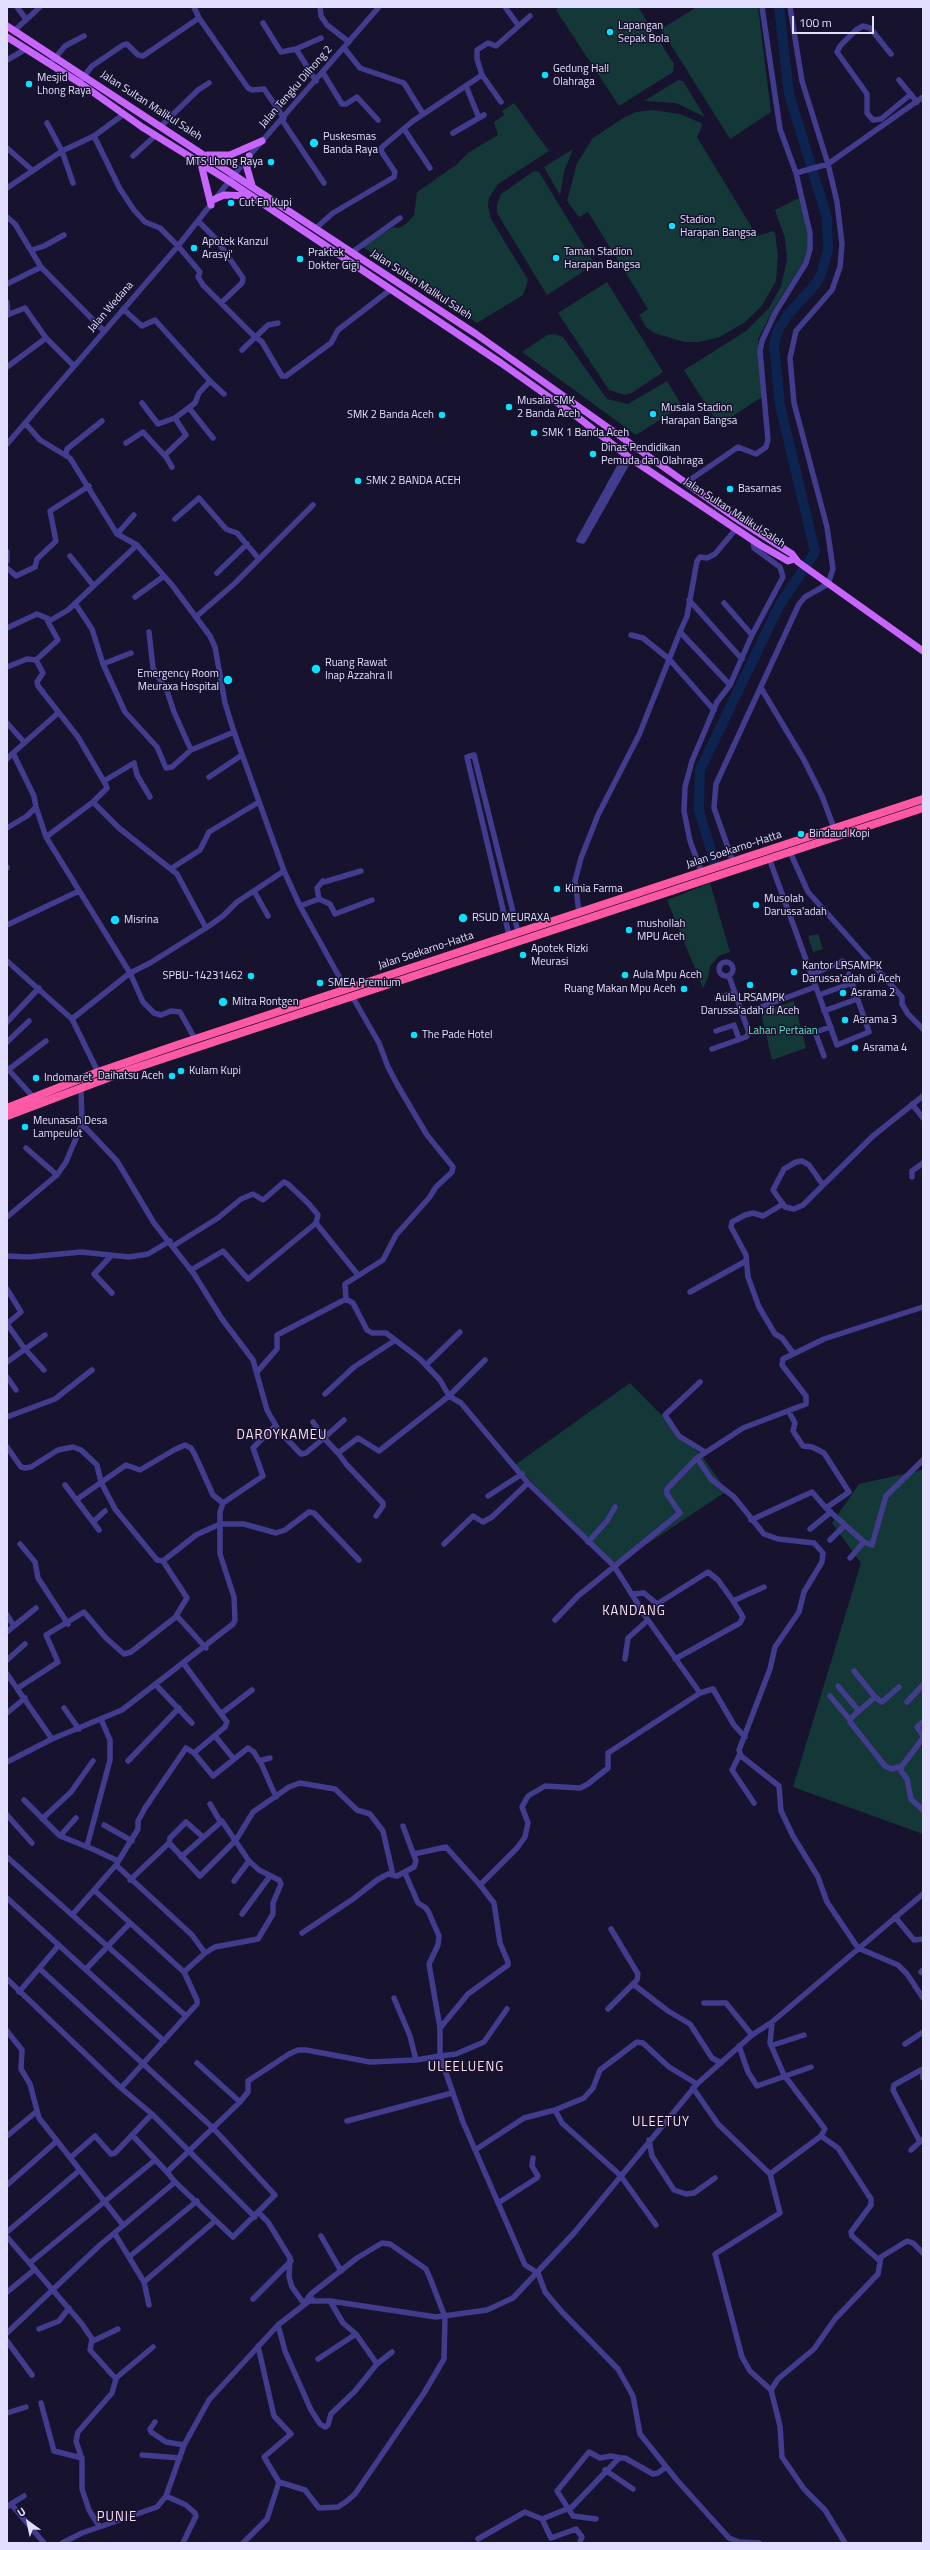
<!DOCTYPE html>
<style>
body{margin:0}
#map{position:relative;width:930px;height:2550px;overflow:hidden;background:#17122d;font-family:"Titillium Web",sans-serif}
canvas{display:block}
.frame{position:absolute;inset:0;border:8px solid #e2deff;pointer-events:none}
.north{position:absolute;left:8px;top:2502px;width:40px;height:40px;-webkit-text-stroke:3px #17122d;paint-order:stroke;rotate:327deg;font-size:11px;font-weight:700;line-height:16px;text-align:center;color:#e2deff}
.north::after{content:'';display:block;margin:auto;width:14px;height:18px;background:#e2deff;clip-path:polygon(50% 0,100% 100%,50% 72%,0 100%)}
.scale{position:absolute;left:792px;top:16px;width:82px;height:18px;box-sizing:border-box;border:2px solid #e2deff;border-top:0;padding-left:5px;font-size:12px;line-height:14px;white-space:nowrap;color:#e2deff;-webkit-text-stroke:3px #17122d;paint-order:stroke}
</style>
<div id="map">
<canvas width="930" height="2550"></canvas>
<div class="frame"></div>
<div class="north">U</div>
<div class="scale">100 m</div>
</div>
<script>
const ctx = document.querySelector('canvas').getContext('2d');
ctx.lineJoin = 'round';
function paint(path, color) {
  ctx.fillStyle = color;
  ctx.fill(path, 'evenodd');
}
function poly(rows) {
  const path = new Path2D();
  for (const r of rows) {
    if (r.length === 3) {
      path.moveTo(r[0] + r[2], r[1]);
      path.arc(r[0], r[1], r[2], 0, 2 * Math.PI);
      continue;
    }
    path.moveTo(r[0], r[1]);
    for (let i = 2; i < r.length; i += 2) path.lineTo(r[i], r[i + 1]);
  }
  return path;
}
function stroke(path, color, width, dash) {
  ctx.strokeStyle = color;
  ctx.lineWidth = width;
  ctx.lineCap = dash ? 'butt' : 'round';
  ctx.setLineDash(dash || []);
  ctx.stroke(path);
}
function label(font, color, halo, rows, align = 'center') {
  ctx.font = font + ' "Titillium Web",sans-serif';
  ctx.lineWidth = 3;
  ctx.setLineDash([]);
  ctx.textBaseline = 'middle';
  ctx.strokeStyle = halo;
  ctx.fillStyle = color;
  for (const [text, x, y, turn = 0] of rows) {
    ctx.save();
    ctx.translate(x, y);
    ctx.rotate((+turn || 0) * Math.PI / 180);
    ctx.textAlign = isNaN(turn) ? turn : align;
    if (halo) ctx.strokeText(text, 0, 0);
    ctx.fillText(text, 0, 0);
    ctx.restore();
  }
}
const green = poly([
 [559,7,638,7,674,64,673,72,619,106,556,10],
 [697,7,758,7,771,112,730,139,661,29],
 [678,80,683,81,705,117,676,103,644,101],
 [514,103,549,151,498,184,489,198,488,206,491,219,528,280,523,295,477,323,363,247,393,227,399,228,407,223,414,215,417,192,456,165,468,153,498,135,494,122,504,115,502,111],
 [652,110,680,114,701,123,702,127,697,137,757,236,773,231,775,233,778,255,776,281,761,307,745,322,720,337,699,342,684,342,654,333,646,327,639,315,648,309,588,212,579,217,567,201,577,163,593,138,623,118,636,112],
 [573,149,564,172,560,195,544,167],
 [534,171,539,172,595,264,547,295,497,213,497,205,501,194],
 [799,198,806,224,808,247,803,262,773,310,758,339,762,397,719,425,684,370,746,331,769,308,781,286,787,260,785,238,775,210],
 [607,282,663,372,632,393,625,395,609,390,558,313],
 [554,334,563,337,607,399,628,404,667,381,682,406,636,435,522,352,547,335],
 [710,883,730,952,719,956,710,966,708,978,703,988,667,900],
 [818,934,823,949,813,952,808,936],
 [794,1001,806,1048,772,1060,761,1012],
 [630,1383,701,1455,727,1491,614,1566,515,1465],
 [922,1470,923,1473,923,1834,793,1787,861,1563,832,1523,859,1484]
]);
const river = poly([
 [716,866,699,811,700,770,779,606,815,552,780,405,774,344,778,330,789,313,814,286,821,275,828,250,827,218,789,94,779,7]
]);
const minor = poly([
 [17,7,26,19],
 [194,7,199,18,248,88,252,90,264,89,284,118],
 [320,7,321,16,327,25,349,42],
 [505,7,518,25],
 [263,23,281,52,296,49],
 [14,31,40,7],
 [344,48,360,68,404,83,423,114],
 [891,54,870,28,863,26,856,30,840,46,837,52,867,94,867,113,873,120,881,119,911,94],
 [7,60,26,49],
 [50,64,65,46,84,36],
 [323,73,342,104,346,104,357,97,378,120],
 [482,75,501,102],
 [82,79,92,66,123,45,127,44,138,55,143,56,199,18],
 [899,80,917,102],
 [316,81,296,49,321,38],
 [466,86,479,118],
 [282,120,324,183],
 [47,123,62,151,73,183],
 [160,127,198,90,209,83],
 [404,129,430,168],
 [453,133,484,115],
 [94,136,120,189,134,210,145,222,160,228,178,246,200,272,198,277,203,285,252,334,262,342,282,376,286,376,331,343,338,330,390,290],
 [7,148,32,170],
 [133,156,156,135],
 [796,173,828,164,923,97],
 [7,188,62,151,94,136,124,114],
 [7,217,15,224,41,267,104,331],
 [198,221,216,239,243,278,242,283,221,303],
 [316,228,333,213,394,177,395,172,381,151,382,147,413,121,482,75,477,59,477,50,488,43,496,46,530,16],
 [32,250,44,246,64,235],
 [351,253,400,218],
 [7,284,41,267],
 [7,302,8,315],
 [123,309,142,326,155,320,210,381,199,393,195,403,175,418,186,435,165,455,172,467],
 [7,315,25,308,46,338,74,366],
 [242,350,268,325,278,323],
 [7,367,46,338],
 [210,381,224,394],
 [142,403,158,424,175,418],
 [189,408,213,438],
 [25,423,40,440,70,458,117,534,137,545,172,585,210,636,215,647,225,703,234,732,284,871,300,906,346,989],
 [126,443,143,432,165,456],
 [7,444,178,246,249,156,379,7],
 [66,455,67,449,102,421],
 [626,455,579,540,583,541,630,458],
 [687,482,738,447,756,454,766,447,768,440,760,351,762,341,775,313,806,263,810,249,810,233,796,173,780,129,762,7],
 [175,519,199,498,226,529,237,533,259,559],
 [117,534,134,515],
 [7,552,7,561],
 [70,556,93,585],
 [7,568,16,576,35,567,37,559,56,541,50,511,89,486],
 [217,573,247,544],
 [135,597,164,576],
 [689,600,742,659],
 [724,603,752,635],
 [76,605,92,629,103,664,125,712,157,747,166,768,172,767,191,750,234,732],
 [197,616,234,584,313,505],
 [7,628,37,614,51,620,68,610,137,545],
 [149,632,153,668,167,691,174,712,191,750],
 [680,632,730,685],
 [631,635,643,638,669,659,714,710],
 [36,660,58,640,47,620],
 [103,664,131,653],
 [7,667,27,659,36,660,43,673,37,682,38,686,78,737,106,785,107,788,93,802,46,837],
 [761,688,804,760,822,796,834,828],
 [7,723,24,742],
 [7,759,13,753],
 [209,777,242,755],
 [104,781,134,763,137,775,150,797],
 [93,802,119,828,177,874,206,928],
 [36,807,46,837,130,973,143,1002,154,1013,161,1015,171,1011,180,1012,195,1039],
 [7,828,27,816,36,807,34,796,13,753,58,713],
 [790,852,808,892,902,997,902,1004,908,1014,923,1029],
 [769,858,837,1045,869,1032,849,974],
 [733,862,714,808,716,784,799,604,805,597,828,584,833,569,827,527,794,403,790,358,796,331,832,290,840,267,842,244,837,202,828,164,802,81,790,7],
 [7,867,7,868],
 [172,868,200,850,209,832,259,802],
 [702,873,690,841,684,811,685,787,692,761,717,702,730,685,752,635,783,577,780,567,754,548,753,540],
 [323,881,317,888,319,899,330,904,335,914,372,900],
 [324,882,361,871],
 [254,891,268,916],
 [300,906,319,899],
 [579,912,575,881,581,858,598,815,639,735,680,632,687,616,697,561,700,557,707,558,715,554,736,529],
 [7,925,79,891],
 [509,935,467,757,474,755,518,932],
 [7,961,72,1019,98,1072],
 [726,969,7],
 [811,975,843,961],
 [819,995,852,983],
 [717,998,735,993],
 [824,1011,857,999],
 [742,1014,815,987],
 [72,1019,130,973,150,963,206,928,223,916,237,902,284,871],
 [7,1022,39,988],
 [716,1031,734,1025,739,1039],
 [7,1042,29,1021],
 [712,1049,746,1037,749,1033,729,976],
 [824,1056,815,1032,831,1027],
 [7,1068,34,1098],
 [8,1070,46,1041],
 [81,1088,82,1124,117,1161,154,1223,194,1274,222,1319,253,1360,267,1410,279,1431,301,1454,306,1453,324,1438,338,1453,358,1438,379,1451,449,1396,461,1403,528,1483,614,1566,648,1620,700,1693],
 [912,1104,923,1118],
 [26,1148,57,1175],
 [912,1177,912,1171,923,1163],
 [823,1185,809,1165,802,1161,796,1162,784,1169,773,1190,785,1207,794,1209,803,1205,873,1136,923,1096],
 [783,1204,763,1216,753,1213,745,1215,732,1222,731,1227,746,1255,748,1277,759,1307,775,1334,782,1338,793,1353],
 [7,1217,57,1175,66,1162,82,1124],
 [173,1246,218,1218,241,1199,253,1194,263,1200,284,1182,288,1184,309,1204,318,1215,316,1223],
 [7,1256,29,1257,81,1252,129,1257,148,1254,170,1241],
 [111,1256,94,1274,112,1293],
 [191,1270,223,1251,248,1279,316,1223,358,1275],
 [7,1289,21,1312,7,1324],
 [690,1292,746,1261],
 [346,1299,345,1284,383,1260,396,1235,429,1198,436,1187,452,1172,453,1167,427,1135,398,1086,388,1067,379,1043,352,996],
 [7,1324,24,1348,44,1370],
 [7,1362,45,1335],
 [426,1365,460,1332],
 [257,1372,277,1349,277,1335,346,1299,353,1303,367,1330,372,1333,386,1333,420,1359,440,1380,449,1396,485,1360],
 [7,1377,16,1390],
 [700,1382,665,1415,679,1436,705,1452],
 [325,1394,354,1367,394,1341],
 [789,1412,795,1423,793,1431,803,1446,812,1447,824,1453,849,1492,826,1508],
 [7,1417,55,1399,92,1370],
 [313,1422,324,1438,344,1420],
 [7,1447,21,1467,25,1468,31,1467,58,1450,73,1447,81,1450,97,1465,101,1482,115,1509,157,1560,163,1561,196,1535,220,1524,244,1524,276,1533,285,1530,309,1512,314,1513,359,1560],
 [338,1453,346,1464,383,1503,383,1506,376,1516],
 [697,1458,711,1479,734,1497,764,1534,778,1539,814,1543,823,1553,822,1562,804,1592,799,1612,775,1647,770,1669,739,1750,741,1756,779,1786,781,1811,793,1836,818,1877,827,1902,858,1948,898,1965,907,1974,923,1998],
 [65,1485,93,1522],
 [488,1496,522,1474],
 [76,1500,126,1465,140,1470,174,1450,185,1445,191,1448,195,1455,213,1495,223,1503,263,1476,253,1448,275,1426],
 [751,1520,812,1492,826,1508,864,1542,850,1558],
 [810,1529,831,1512],
 [99,1530,93,1522,105,1511],
 [830,1540,845,1525],
 [588,1542,607,1521,615,1507],
 [864,1542,872,1545,886,1496,923,1460],
 [20,1544,35,1562,38,1578,68,1624],
 [444,1544,473,1516,483,1522,492,1517,528,1483],
 [163,1561,187,1598,176,1616],
 [633,1594,644,1593,657,1604,708,1572,718,1580,733,1601,743,1617,740,1623,675,1659],
 [733,1601,764,1587],
 [7,1615,14,1626,7,1632],
 [555,1620,578,1596,680,1513,667,1494,667,1489,697,1458,743,1428,806,1404,806,1396,782,1365,783,1359,824,1339,923,1307],
 [14,1626,36,1608],
 [625,1659,628,1638,648,1620],
 [7,1660,25,1644],
 [184,1664,227,1722,225,1727,194,1753],
 [854,1671,875,1697,851,1718,850,1722,885,1766,892,1769,902,1766,901,1771,907,1779,911,1799,923,1810],
 [7,1674,52,1739],
 [156,1685,192,1723],
 [838,1686,859,1711],
 [18,1688,58,1662,46,1635,84,1612,106,1638,124,1654,131,1652,177,1616,206,1648],
 [830,1696,850,1720],
 [875,1697,882,1702,899,1687],
 [907,1702,923,1685],
 [64,1708,79,1729],
 [7,1713,25,1698],
 [222,1713,252,1690],
 [923,1722,917,1727,923,1736],
 [215,1736,233,1758],
 [740,1754,732,1770,754,1803],
 [128,1761,179,1708],
 [260,1761,276,1797],
 [7,1762,52,1739,122,1710,233,1624,235,1620,234,1597,220,1554,220,1512,223,1503],
 [902,1766,923,1738],
 [24,1800,60,1836,95,1850,118,1861],
 [210,1804,220,1821],
 [7,1815,32,1843],
 [42,1819,71,1792,93,1761],
 [104,1825,132,1841],
 [60,1836,76,1818],
 [169,1843,170,1838,186,1822,203,1837],
 [87,1846,110,1760,110,1740,101,1719],
 [414,1854,446,1847,480,1885,494,1903,500,1943,508,1962,508,1965,468,1994,440,2028],
 [7,1857,186,2016],
 [181,1857,222,1821,249,1861,259,1870,279,1880,281,1884,273,1903,273,1914,258,1939,215,1947,205,1953,184,1972],
 [116,1865,138,1829,138,1821,145,1808,186,1748,194,1753,213,1776,248,1748,254,1752,259,1761,270,1758],
 [405,1873,418,1903,426,1908,429,1913,439,1936,438,1945,429,1964,440,2028,440,2056,456,2054,484,2042,507,2009],
 [130,1880,169,1843,200,1876,236,1840,253,1812,289,1787,300,1783,335,1789,357,1810,370,1814,383,1831,393,1875],
 [234,1881,249,1861],
 [480,1885,517,1848,525,1837,528,1823,522,1807,528,1796,545,1786,580,1788,588,1784,608,1768,608,1753,700,1693,713,1689,734,1725,745,1737],
 [94,1890,184,1972,197,2000,197,2004,186,2016,121,2088],
 [7,1898,164,2041],
 [242,1914,270,1876],
 [72,1915,116,1865,192,1935,205,1953],
 [895,1917,914,1940,923,1939],
 [302,1933,353,1899,377,1880,388,1874,397,1876,414,1867,416,1861,403,1826],
 [40,1969,213,2128,275,2195,233,2237,175,2182],
 [86,1969,130,1923],
 [921,1972,923,1970],
 [7,1979,121,2088,152,2114,255,2217],
 [633,1984,668,2011,690,2024,712,2058,721,2063],
 [19,1992,59,1945],
 [394,1998,410,2036,416,2060],
 [704,2003,726,2003,752,2035],
 [608,2009,637,1980,638,1974,611,1929],
 [7,2031,22,2050,21,2069,30,2084,39,2118,123,2225],
 [905,2044,923,2032],
 [773,2045,804,2035],
 [739,2046,748,2072,757,2086,811,2067],
 [197,2063,240,2102],
 [923,2069,923,2078],
 [693,2088,718,2124,770,2174,780,2213,715,2254,742,2357,750,2371,771,2390],
 [555,2110,562,2123,620,2175,656,2225],
 [347,2121,452,2093],
 [132,2135,167,2172],
 [7,2136,36,2112],
 [821,2136,838,2148,871,2199,871,2205,851,2232,852,2236,880,2261],
 [649,2140,652,2156,674,2190,686,2194,694,2193,715,2178],
 [920,2142,893,2090,894,2085,921,2070],
 [475,2150,524,2118,555,2110,584,2098,593,2088,600,2070,637,2042,643,2043,669,2067,697,2084],
 [911,2150,923,2139],
 [70,2158,95,2136,111,2154,115,2153,152,2114],
 [770,2174,821,2136,825,2129,784,2075,770,2043,772,2022],
 [7,2185,57,2141],
 [498,2203,537,2178,538,2176,532,2166,533,2158],
 [258,2212,268,2222,290,2258,289,2277,292,2287,302,2301,309,2301],
 [7,2232,80,2170],
 [115,2234,144,2282,149,2305],
 [321,2236,341,2271],
 [7,2237,82,2324,92,2339,90,2350,116,2379,112,2393,78,2432,76,2441,82,2459,82,2489,89,2510,99,2526],
 [129,2257,197,2201],
 [30,2263,155,2160],
 [144,2282,215,2221],
 [7,2292,35,2269],
 [253,2299,291,2261],
 [278,2325,285,2351,311,2410,320,2424,325,2427,328,2425,331,2414,355,2391,377,2364,356,2334,343,2323,330,2301],
 [39,2329,59,2321,69,2308],
 [7,2333,100,2245,175,2182,167,2172,240,2102,248,2092,248,2081,289,2054,298,2050,306,2050,370,2062,416,2060,440,2056,463,2122,525,2265,538,2273,545,2292,562,2312,618,2369,633,2396,640,2434,676,2479,729,2538,739,2542,759,2543],
 [7,2341,32,2375],
 [93,2341,118,2329],
 [258,2346,274,2416,291,2434,264,2457,279,2482],
 [318,2359,356,2334],
 [377,2364,392,2352],
 [116,2378,153,2347],
 [41,2403,54,2451,82,2458],
 [7,2413,26,2407],
 [155,2422,150,2429,151,2432,166,2442,184,2445],
 [142,2455,180,2458],
 [605,2470,633,2489],
 [166,2496,186,2505,195,2513,196,2516,183,2543],
 [11,2504,24,2496],
 [7,2507,11,2504,44,2543],
 [542,2519,551,2538,576,2529,582,2537,580,2542],
 [596,2519,573,2516,557,2491,589,2452,600,2458,611,2456,621,2458],
 [478,2539,525,2512,542,2519,572,2507,619,2458,625,2458,653,2474,658,2473,666,2467],
 [62,2543,82,2533,157,2507,166,2496,184,2445,209,2400,278,2325,309,2301,330,2301,436,2317,487,2310,513,2298,574,2233,697,2084,752,2035,772,2022,923,1894],
 [243,2543,267,2519,279,2482,305,2490,319,2508,338,2507,347,2501,355,2494,424,2393,444,2359,445,2317,430,2278,426,2269,390,2244,382,2243,357,2258,311,2294,308,2298,312,2299],
 [845,2543,825,2510,804,2489,782,2457,780,2426,771,2390,778,2379,814,2349,835,2319,878,2274,881,2257,907,2241,913,2243,923,2253]
]);
const major = poly([
 [7,26,476,334,734,517,792,554,798,562,923,651],
 [7,37,80,83,142,127,229,181,501,363,580,419,630,458,760,545,788,561,795,559],
 [207,155,230,155,262,141],
 [249,156,247,168,252,185],
 [201,164,211,205],
 [215,199,224,195,250,196]
]);
const highway = poly([
 [7,1108,98,1072,177,1045,923,799],
 [7,1116,129,1070,923,808]
]);
const markers = [
 [610,32,4,"#0ae1ff"],
 [545,75,4,"#0ae1ff"],
 [29,84,4,"#0ae1ff"],
 [314,143,5,"#0ae1ff"],
 [271,162,4,"#0ae1ff"],
 [231,203,4,"#0ae1ff"],
 [672,226,4,"#0ae1ff"],
 [194,248,4,"#0ae1ff"],
 [556,258,4,"#0ae1ff"],
 [300,259,4,"#0ae1ff"],
 [509,407,4,"#0ae1ff"],
 [653,414,4,"#0ae1ff"],
 [442,415,4,"#0ae1ff"],
 [534,433,4,"#0ae1ff"],
 [593,454,4,"#0ae1ff"],
 [358,481,4,"#0ae1ff"],
 [730,489,4,"#0ae1ff"],
 [316,669,5,"#0ae1ff"],
 [228,680,5,"#0ae1ff"],
 [801,834,4,"#0ae1ff"],
 [557,889,4,"#0ae1ff"],
 [756,905,4,"#0ae1ff"],
 [463,918,5,"#0ae1ff"],
 [115,920,5,"#0ae1ff"],
 [629,930,4,"#0ae1ff"],
 [523,955,4,"#0ae1ff"],
 [794,972,4,"#0ae1ff"],
 [625,975,4,"#0ae1ff"],
 [251,976,4,"#0ae1ff"],
 [320,983,4,"#0ae1ff"],
 [750,985,4,"#0ae1ff"],
 [684,989,4,"#0ae1ff"],
 [843,993,4,"#0ae1ff"],
 [223,1002,5,"#0ae1ff"],
 [845,1020,4,"#0ae1ff"],
 [414,1035,4,"#0ae1ff"],
 [855,1048,4,"#0ae1ff"],
 [181,1071,4,"#0ae1ff"],
 [172,1076,4,"#0ae1ff"],
 [36,1078,4,"#0ae1ff"],
 [25,1127,4,"#0ae1ff"]
];
const poiNames = [
 ["Lapangan",618,26],
 ["Sepak Bola",618,39],
 ["Gedung Hall",553,69],
 ["Olahraga",553,82],
 ["Mesjid",37,78],
 ["Lhong Raya",37,91],
 ["Puskesmas",323,137],
 ["Banda Raya",323,150],
 ["MTS Lhong Raya",263,162,"right"],
 ["Cut En Kupi",239,203],
 ["Stadion",680,220],
 ["Harapan Bangsa",680,233],
 ["Apotek Kanzul",202,242],
 ["Arasyi'",202,255],
 ["Taman Stadion",564,252],
 ["Harapan Bangsa",564,265],
 ["Praktek",308,253],
 ["Dokter Gigi",308,266],
 ["Musala SMK",517,401],
 ["2 Banda Aceh",517,414],
 ["Musala Stadion",661,408],
 ["Harapan Bangsa",661,421],
 ["SMK 2 Banda Aceh",434,415,"right"],
 ["SMK 1 Banda Aceh",542,433],
 ["Dinas Pendidikan",601,448],
 ["Pemuda dan Olahraga",601,461],
 ["SMK 2 BANDA ACEH",366,481],
 ["Basarnas",738,489],
 ["Ruang Rawat",325,663],
 ["Inap Azzahra II",325,676],
 ["Emergency Room",219,674,"right"],
 ["Meuraxa Hospital",219,687,"right"],
 ["Bindaud Kopi",809,834],
 ["Kimia Farma",565,889],
 ["Musolah",764,899],
 ["Darussa'adah",764,912],
 ["RSUD MEURAXA",472,918],
 ["Misrina",124,920],
 ["mushollah",637,924],
 ["MPU Aceh",637,937],
 ["Apotek Rizki",531,949],
 ["Meurasi",531,962],
 ["Kantor LRSAMPK",802,966],
 ["Darussa'adah di Aceh",802,979],
 ["Aula Mpu Aceh",633,975],
 ["SPBU-14231462",243,976,"right"],
 ["SMEA Premium",328,983],
 ["Ruang Makan Mpu Aceh",676,989,"right"],
 ["Asrama 2",851,993],
 ["Aula LRSAMPK",750,998,"center"],
 ["Darussa'adah di Aceh",750,1011,"center"],
 ["Mitra Rontgen",232,1002],
 ["Asrama 3",853,1020],
 ["The Pade Hotel",422,1035],
 ["Asrama 4",863,1048],
 ["Kulam Kupi",189,1071],
 ["Daihatsu Aceh",164,1076,"right"],
 ["Indomaret",44,1078],
 ["Meunasah Desa",33,1121],
 ["Lampeulot",33,1134]
];
const streetNames = [
 ["Jalan Tengku Dilhong 2",296,87,-49],
 ["Jalan Sultan Malikul Saleh",151,106,33],
 ["Jalan Sultan Malikul Saleh",421,285,33],
 ["Jalan Wedana",111,307,-49],
 ["Jalan Sultan Malikul Saleh",734,513,33],
 ["Jalan Soekarno-Hatta",734,850,-18],
 ["Jalan Soekarno-Hatta",426,951,-18]
];
const parkNames = [
 ["Lahan Pertaian",783,1031]
];
const quarterNames = [
 ["DAROYKAMEU",282,1436],
 ["KANDANG",634,1612],
 ["ULEELUENG",466,2068],
 ["ULEETUY",661,2123],
 ["PUNIE",117,2518]
];
paint(green, '#143837');
stroke(river, '#0d2451', 10);
stroke(minor, '#413c8d', 5.5);
stroke(major, '#c965ff', 7);
stroke(highway, '#ff59a5', 8);
for (const [x, y, r, color] of markers) {
  const dot = new Path2D();
  dot.arc(x, y, r, 0, 2 * Math.PI);
  ctx.fillStyle = color;
  ctx.fill(dot);
  stroke(dot, '#17122d', 1.5);
}
label('11px', '#e2deff', '#17122d', poiNames, 'left');
label('11px', '#e2deff', '#17122d', streetNames);
label('11px', '#66e3c6', '#17122d', parkNames);
ctx.letterSpacing = '1px';
label('13px', '#ffe0f3', '#17122d', quarterNames);
ctx.letterSpacing = '0px';
</script>
